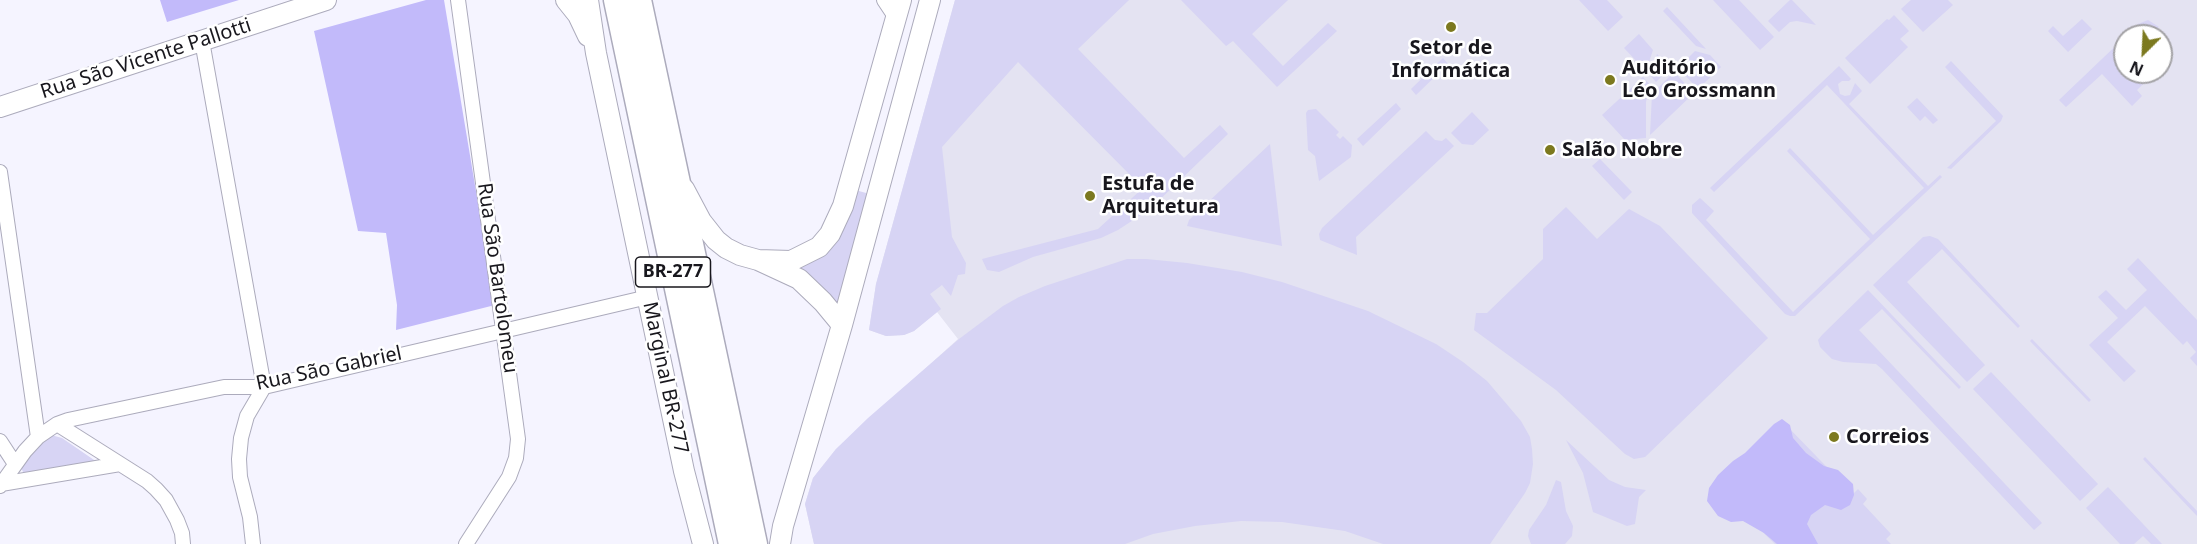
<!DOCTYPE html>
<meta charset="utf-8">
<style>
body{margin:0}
#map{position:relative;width:2197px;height:544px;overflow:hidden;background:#f5f4ff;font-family:"Noto Sans",sans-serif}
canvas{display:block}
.north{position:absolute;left:2113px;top:24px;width:60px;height:60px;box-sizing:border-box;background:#fff;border:2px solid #a3a2a5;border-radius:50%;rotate:204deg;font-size:16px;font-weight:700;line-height:24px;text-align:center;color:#18171d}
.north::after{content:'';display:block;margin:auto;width:21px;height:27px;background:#7c791f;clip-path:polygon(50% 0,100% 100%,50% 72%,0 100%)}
</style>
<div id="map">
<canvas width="2197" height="544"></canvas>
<div class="north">N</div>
</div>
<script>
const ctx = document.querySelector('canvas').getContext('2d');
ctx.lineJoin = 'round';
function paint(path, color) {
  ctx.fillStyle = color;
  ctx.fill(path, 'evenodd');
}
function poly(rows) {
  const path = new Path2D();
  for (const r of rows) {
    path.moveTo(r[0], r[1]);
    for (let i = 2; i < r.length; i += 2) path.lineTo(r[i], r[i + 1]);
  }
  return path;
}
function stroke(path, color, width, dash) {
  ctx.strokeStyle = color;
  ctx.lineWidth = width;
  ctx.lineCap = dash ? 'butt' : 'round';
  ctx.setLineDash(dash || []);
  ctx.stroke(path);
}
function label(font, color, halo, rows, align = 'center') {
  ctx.font = font + ' "Noto Sans",sans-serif';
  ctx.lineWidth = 5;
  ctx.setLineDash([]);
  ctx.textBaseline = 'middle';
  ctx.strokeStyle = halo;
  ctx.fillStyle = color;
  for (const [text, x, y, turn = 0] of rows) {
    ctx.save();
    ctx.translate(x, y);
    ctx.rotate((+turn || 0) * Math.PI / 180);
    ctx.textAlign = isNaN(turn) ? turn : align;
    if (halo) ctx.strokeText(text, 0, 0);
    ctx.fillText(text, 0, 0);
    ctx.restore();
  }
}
const built = poly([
 [955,0,2197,0,2197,544,814,544,805,504,813,478,836,449,958,339,937,312,914,331,904,335,886,336,869,330,876,284],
 [2125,36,2161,36,2161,72,2125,72]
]);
const green = poly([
 [955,0,1129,0,1078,49,1184,158,1220,125,1228,134,1150,209,1118,230,1101,238,1033,257,999,272,987,270,982,259,1098,229,1143,188,1018,62,942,147,952,237,966,263,965,274,958,275,951,296,942,285,930,294,941,309,914,331,904,335,886,336,869,330,876,284],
 [1181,0,1288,0,1252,34,1283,66,1328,23,1337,31,1277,87,1233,41,1226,46],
 [1579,0,1607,0,1623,17,1608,31],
 [1713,0,1739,0,1774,37,1760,50],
 [1790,0,1792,0,1816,25,1797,21,1790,22,1779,32,1768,21],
 [1911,0,1948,0,1953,5,1923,32,1901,9],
 [1667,7,1706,49,1696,46,1663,11],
 [1894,15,1909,31,1900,39,1908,47,1870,84,1845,58,1887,19,1889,20],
 [2082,19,2092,29,2068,52,2048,31,2053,26,2063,36],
 [2148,20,2159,27,2149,36,2126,36,2138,24],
 [1639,34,1653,50,1646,71,1624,48],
 [2125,37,2125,72,2137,72,2146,81,2137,90,2142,96,2132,106,2102,74,2066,107,2059,100],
 [1695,51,1710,55,1721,67,1698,89,1678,68],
 [1657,54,1670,68,1656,82,1650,75],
 [1443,58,1448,64,1416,95,1411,89],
 [1951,61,2003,116,2001,121,1951,169,1947,168,1996,121,1945,67],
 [1839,66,1851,79,1849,81,1842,81,1838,84,1840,94,1845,96,1850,95,1855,83,1862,91,1849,104,1928,186,1940,175,1942,177,1795,316,1790,316,1785,314,1692,213,1692,205,1700,198,1714,211,1706,220,1793,312,1870,239,1787,151,1790,148,1873,235,1924,188,1827,85,1714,192,1710,188],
 [1674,72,1694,93,1650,135,1652,94],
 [1643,77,1652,87,1648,92,1646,102,1646,138,1625,140,1602,115],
 [1917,98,1938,120,1933,124,1925,116,1920,121,1907,107],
 [1396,103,1401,109,1363,146,1357,139],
 [1316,109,1339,132,1336,135,1340,139,1343,136,1352,145,1351,157,1319,181,1315,156,1308,150,1306,113,1308,110],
 [1472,112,1489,130,1473,145,1462,144,1451,133],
 [1426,131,1435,140,1442,141,1446,138,1454,146,1356,237,1357,255,1320,240,1319,234,1322,228],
 [1270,144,1282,246,1187,226,1189,220],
 [1600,159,1632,192,1624,200,1592,166],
 [848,188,877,196,842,325,779,261,805,255],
 [1566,207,1597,239,1629,209,1660,226,1768,338,1645,457,1634,459,1625,454,1556,390,1474,330,1476,313,1487,313,1543,259,1543,229],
 [1930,236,1938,239,2020,326,2018,328,1942,249,1907,282,1985,365,1967,382,1873,285,1923,237],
 [2138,258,2197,320,2197,366,2190,358,2196,352,2187,341,2183,345,2145,306,2107,342,2136,371,2124,382,2089,345,2118,318,2098,297,2106,290,2126,310,2147,290,2127,269],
 [1127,259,1146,259,1187,263,1242,272,1282,282,1368,311,1436,344,1463,362,1487,381,1521,421,1530,437,1532,449,1533,464,1530,483,1525,493,1490,544,1383,544,1345,531,1282,522,1241,521,1195,526,1153,534,1125,544,814,544,805,504,813,478,836,449,868,418,959,339,1003,306,1019,297,1045,286],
 [1868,290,1961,387,1959,389,1882,309,1859,330,2042,523,2034,530,1882,369,1876,364,1843,362,1832,359,1820,347,1818,340,1822,335],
 [2032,339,2091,400,2089,402,2030,341],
 [1991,372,2098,484,2080,501,1973,389],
 [1784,423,1853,494,1858,489,1867,499,1863,504,1891,534,1886,539,1891,544,1775,544,1741,511],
 [51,435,62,438,97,462,26,474,23,472,21,467,33,452],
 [1566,440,1609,480,1625,487,1646,490,1639,497,1635,524,1627,526,1593,512,1583,473],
 [2145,457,2197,511,2197,516,2143,459],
 [1556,480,1561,482,1566,511,1573,526,1572,536,1565,544,1531,544,1528,536,1529,530,1546,505],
 [2108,487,2162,544,2151,544,2143,536,2134,544,2120,544,2086,508]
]);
const forest = poly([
 [160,0,239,0,167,22],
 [426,0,444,0,495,305,396,330,397,305,386,233,358,231,314,31],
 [1782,419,1790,425,1793,438,1806,453,1824,466,1838,470,1853,484,1854,495,1850,505,1841,510,1825,505,1811,515,1807,524,1818,544,1777,544,1764,533,1743,521,1731,522,1718,516,1707,501,1709,488,1718,475,1733,461,1745,453,1774,424]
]);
const street = poly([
 [458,0,518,439,516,458,509,477,466,544],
 [884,0,896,18],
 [202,41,264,387,247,416,241,438,239,459,240,477,250,517,253,544],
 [0,172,38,437],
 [57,424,147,481,156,489,166,500,177,520,182,533,183,544],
 [0,441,15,464],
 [1,484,120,464],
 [0,486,25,451,38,437,57,424,68,420,224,387,264,387,648,297]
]);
const secondary = poly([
 [566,0,578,15,588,36],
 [588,0,596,53,684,471,703,544],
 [0,107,326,0],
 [684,189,701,221,716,240,726,248,740,255,758,260,799,279,823,302,842,325],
 [758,260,791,261,819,247,830,234,843,206,901,0],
 [780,544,783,526,842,325,930,0]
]);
const highway = poly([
 [616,0,731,544],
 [639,0,755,544]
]);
const markers = [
 [1451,27,6,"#7c791f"],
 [1610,80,6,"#7c791f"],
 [1550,150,6,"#7c791f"],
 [1090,196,6,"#7c791f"],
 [1834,437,6,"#7c791f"]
];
const shields = [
 [673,272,75]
];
const shieldNames = [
 ["BR-277",673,272]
];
const poiNames = [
 ["Setor de",1451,48,"center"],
 ["Informática",1451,71,"center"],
 ["Auditório",1622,68],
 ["Léo Grossmann",1622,91],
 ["Salão Nobre",1562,150],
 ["Estufa de",1102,184],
 ["Arquitetura",1102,207],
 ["Correios",1846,437]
];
const streetNames = [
 ["Rua São Vicente Pallotti",146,59,-18],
 ["Rua São Bartolomeu",497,278,82],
 ["Rua São Gabriel",329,369,-12],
 ["Marginal BR-277",665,378,78]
];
paint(built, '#e4e3f2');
paint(green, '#d7d4f4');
paint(forest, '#c2bafa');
stroke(street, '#acabbc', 16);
stroke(secondary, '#acabbc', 22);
stroke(highway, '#acabbc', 27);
stroke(street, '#fff', 14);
stroke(secondary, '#fff', 20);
stroke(highway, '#fff', 24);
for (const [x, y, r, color] of markers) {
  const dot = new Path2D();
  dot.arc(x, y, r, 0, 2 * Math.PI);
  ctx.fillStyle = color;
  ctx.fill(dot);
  stroke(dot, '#fff', 2);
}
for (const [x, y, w] of shields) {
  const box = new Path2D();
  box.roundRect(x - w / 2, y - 15, w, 30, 4.5);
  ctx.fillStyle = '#fff';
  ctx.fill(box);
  stroke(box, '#18171d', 1.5);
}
label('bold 18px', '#18171d', null, shieldNames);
label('bold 20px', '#18171d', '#fff', poiNames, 'left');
label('20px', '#18171d', '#fff', streetNames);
</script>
